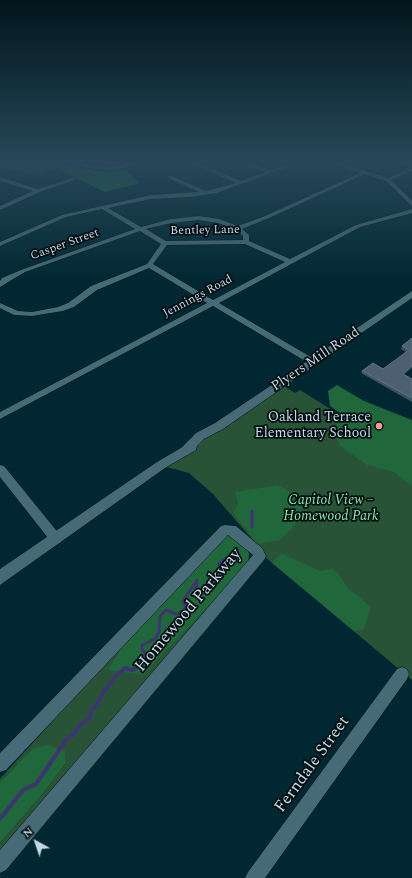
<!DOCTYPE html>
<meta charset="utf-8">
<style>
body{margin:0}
#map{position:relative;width:412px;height:878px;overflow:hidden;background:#012832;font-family:Spectral,serif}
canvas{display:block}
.north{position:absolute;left:16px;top:822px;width:40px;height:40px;-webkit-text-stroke:3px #020e13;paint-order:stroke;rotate:320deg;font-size:11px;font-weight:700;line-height:16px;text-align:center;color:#c6d9e0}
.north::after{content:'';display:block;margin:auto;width:14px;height:18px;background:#c6d9e0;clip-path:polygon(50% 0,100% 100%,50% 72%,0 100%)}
</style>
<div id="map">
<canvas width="412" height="878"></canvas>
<div class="north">N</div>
</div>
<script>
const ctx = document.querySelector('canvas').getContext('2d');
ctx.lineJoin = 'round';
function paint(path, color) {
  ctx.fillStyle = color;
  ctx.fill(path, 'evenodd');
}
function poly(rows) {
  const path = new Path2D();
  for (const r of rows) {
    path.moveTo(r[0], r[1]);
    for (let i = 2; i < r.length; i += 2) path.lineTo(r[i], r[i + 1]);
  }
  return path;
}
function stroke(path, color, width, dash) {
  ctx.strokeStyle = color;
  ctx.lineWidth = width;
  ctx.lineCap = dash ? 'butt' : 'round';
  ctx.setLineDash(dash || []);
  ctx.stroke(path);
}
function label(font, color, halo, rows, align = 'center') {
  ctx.font = font + ' Spectral,serif';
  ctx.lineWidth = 3.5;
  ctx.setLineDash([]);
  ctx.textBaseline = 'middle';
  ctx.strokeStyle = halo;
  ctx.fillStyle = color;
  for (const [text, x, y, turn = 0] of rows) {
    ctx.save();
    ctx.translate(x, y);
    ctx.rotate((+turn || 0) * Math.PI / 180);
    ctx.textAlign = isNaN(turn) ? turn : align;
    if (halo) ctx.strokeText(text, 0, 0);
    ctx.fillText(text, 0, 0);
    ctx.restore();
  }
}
const green = poly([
 [0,161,57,161,63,164,39,175,0,167],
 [281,384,295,393,300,390,340,415,336,419,412,467,412,680,264,556,252,539,213,494,189,473,163,466],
 [248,564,0,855,0,843,45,791,65,764,32,749,0,782,0,779,128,638]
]);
const forest = poly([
 [63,164,101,172,125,170,140,183,105,192,56,168],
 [337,385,364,401,412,420,412,486,394,472,367,465,340,446,335,433,335,427,343,415,330,406,328,391],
 [278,485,299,497,302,508,299,517,291,530,279,540,258,544,233,513,238,504,235,492],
 [226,536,232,536,247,549,249,554,248,564,143,675,108,670,128,638],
 [281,553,320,571,332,569,338,573,348,588,371,607,364,629,354,631,272,563],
 [47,745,65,751,65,764,45,791,0,843,0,782,32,749]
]);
const streamFar1 = poly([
 [252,511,252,527],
 [146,654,142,649,142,645,155,639,159,632,160,616,166,610,176,614,187,612,183,601,197,580,196,593,200,593,208,582,217,581,221,576,219,564,238,550]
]);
const stream = poly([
 [0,819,23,790,36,784,66,740,75,733,79,726,90,718,91,710,97,705,103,693,116,676,125,668,132,670,136,668,145,659,146,653]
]);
const street = poly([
 [64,161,113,167,140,161,147,161,113,171,87,168,64,161],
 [243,161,248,161,252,164,271,170,298,161,304,161,217,193,191,197,151,199,108,208,141,227,171,219,199,216,219,219,238,226,265,216,360,173,327,161,333,161,388,178,412,167,412,171,391,180,412,201,412,206,386,181,365,174,269,218,242,229,249,235,249,241,290,259,356,225,412,209,412,213,360,227,219,303,316,360,317,362,316,364,310,364,213,306,0,419,0,412,207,303,149,268,97,290,74,307,63,311,32,316,14,315,0,308,0,303,18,311,32,312,58,307,68,303,91,286,147,264,161,244,140,231,25,272,0,287,0,281,2,278,21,270,135,229,102,209,66,217,0,246,0,242,62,215,151,195,199,192,168,178,168,176,172,176,206,191,236,183,191,164,191,162,195,162,241,181,266,172,248,166,243,161],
 [199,220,218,223,236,229,243,236,243,240,166,241,146,229,171,223,199,220],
 [245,244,285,262,213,300,153,264,167,245,245,244],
 [392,161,412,163,412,167,392,162,392,161],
 [0,177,38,189,72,178,77,179,40,192,0,210,0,206,33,191,0,181,0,177],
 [0,465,4,466,60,535,62,539,60,543,56,544,52,543,0,477,0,465],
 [225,525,236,526,262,548,266,556,264,560,6,870,0,873,0,850,253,555,228,535,6,770,0,772,0,753,221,526,225,525],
 [402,667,407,669,409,674,407,679,265,878,245,878,248,872,397,669,402,667]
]);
const secondary = poly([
 [412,291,412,298,223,429,204,439,197,446,196,450,165,468,0,585,0,569,157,462,181,448,196,433,215,423,412,291]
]);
const wall = poly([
 [412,338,412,368,404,374,412,379,412,402,361,373,362,371,383,369,406,352,401,349,402,346]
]);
const shadedWall = poly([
 [412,366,412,368,402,376,403,374]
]);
const building = poly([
 [412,338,412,366,403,374,412,379,412,398,362,371,373,363,383,369,409,350,402,346,412,338]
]);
const markers = [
 [379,426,4,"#f59c92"]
];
const farStreetnames = [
 ["Bentley Lane",205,231,-1],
 ["Casper Street",65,245,-20],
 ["Jennings Road",198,297,-28]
];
const streetNames = [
 ["Plyers Mill Road",316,360,-34]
];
const poiNames = [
 ["Oakland Terrace",371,418],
 ["Elementary School",371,434]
];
const parkNames = [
 ["Capitol View –",331,501],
 ["Homewood Park",331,517]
];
const nearStreetnames = [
 ["Homewood Parkway",189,611,-50],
 ["Ferndale Street",313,765,-54]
];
paint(green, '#285336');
paint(forest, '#20673b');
stroke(streamFar1, '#3d3571', 3);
stroke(stream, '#3d3571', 4);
stroke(street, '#000f17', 1);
stroke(secondary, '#000f17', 1);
paint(street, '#466b76');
paint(secondary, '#466b76');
paint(wall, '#3d5066');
paint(shadedWall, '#1f3a4c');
paint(building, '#4c5f73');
stroke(building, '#5f7284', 1);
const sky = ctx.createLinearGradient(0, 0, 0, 284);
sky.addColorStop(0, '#01161c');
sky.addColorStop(0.57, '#27485a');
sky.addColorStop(1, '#27485a00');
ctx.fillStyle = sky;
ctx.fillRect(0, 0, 412, 284);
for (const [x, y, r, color] of markers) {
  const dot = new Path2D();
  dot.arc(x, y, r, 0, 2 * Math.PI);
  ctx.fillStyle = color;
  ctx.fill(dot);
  stroke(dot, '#020e13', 1.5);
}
label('12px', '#c6d9e0', '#020e13', farStreetnames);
label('14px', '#c6d9e0', '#020e13', streetNames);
label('14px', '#c6d9e0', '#020e13', poiNames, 'right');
label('italic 14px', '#88e8a5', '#020e13', parkNames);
label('17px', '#c6d9e0', '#020e13', nearStreetnames);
</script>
